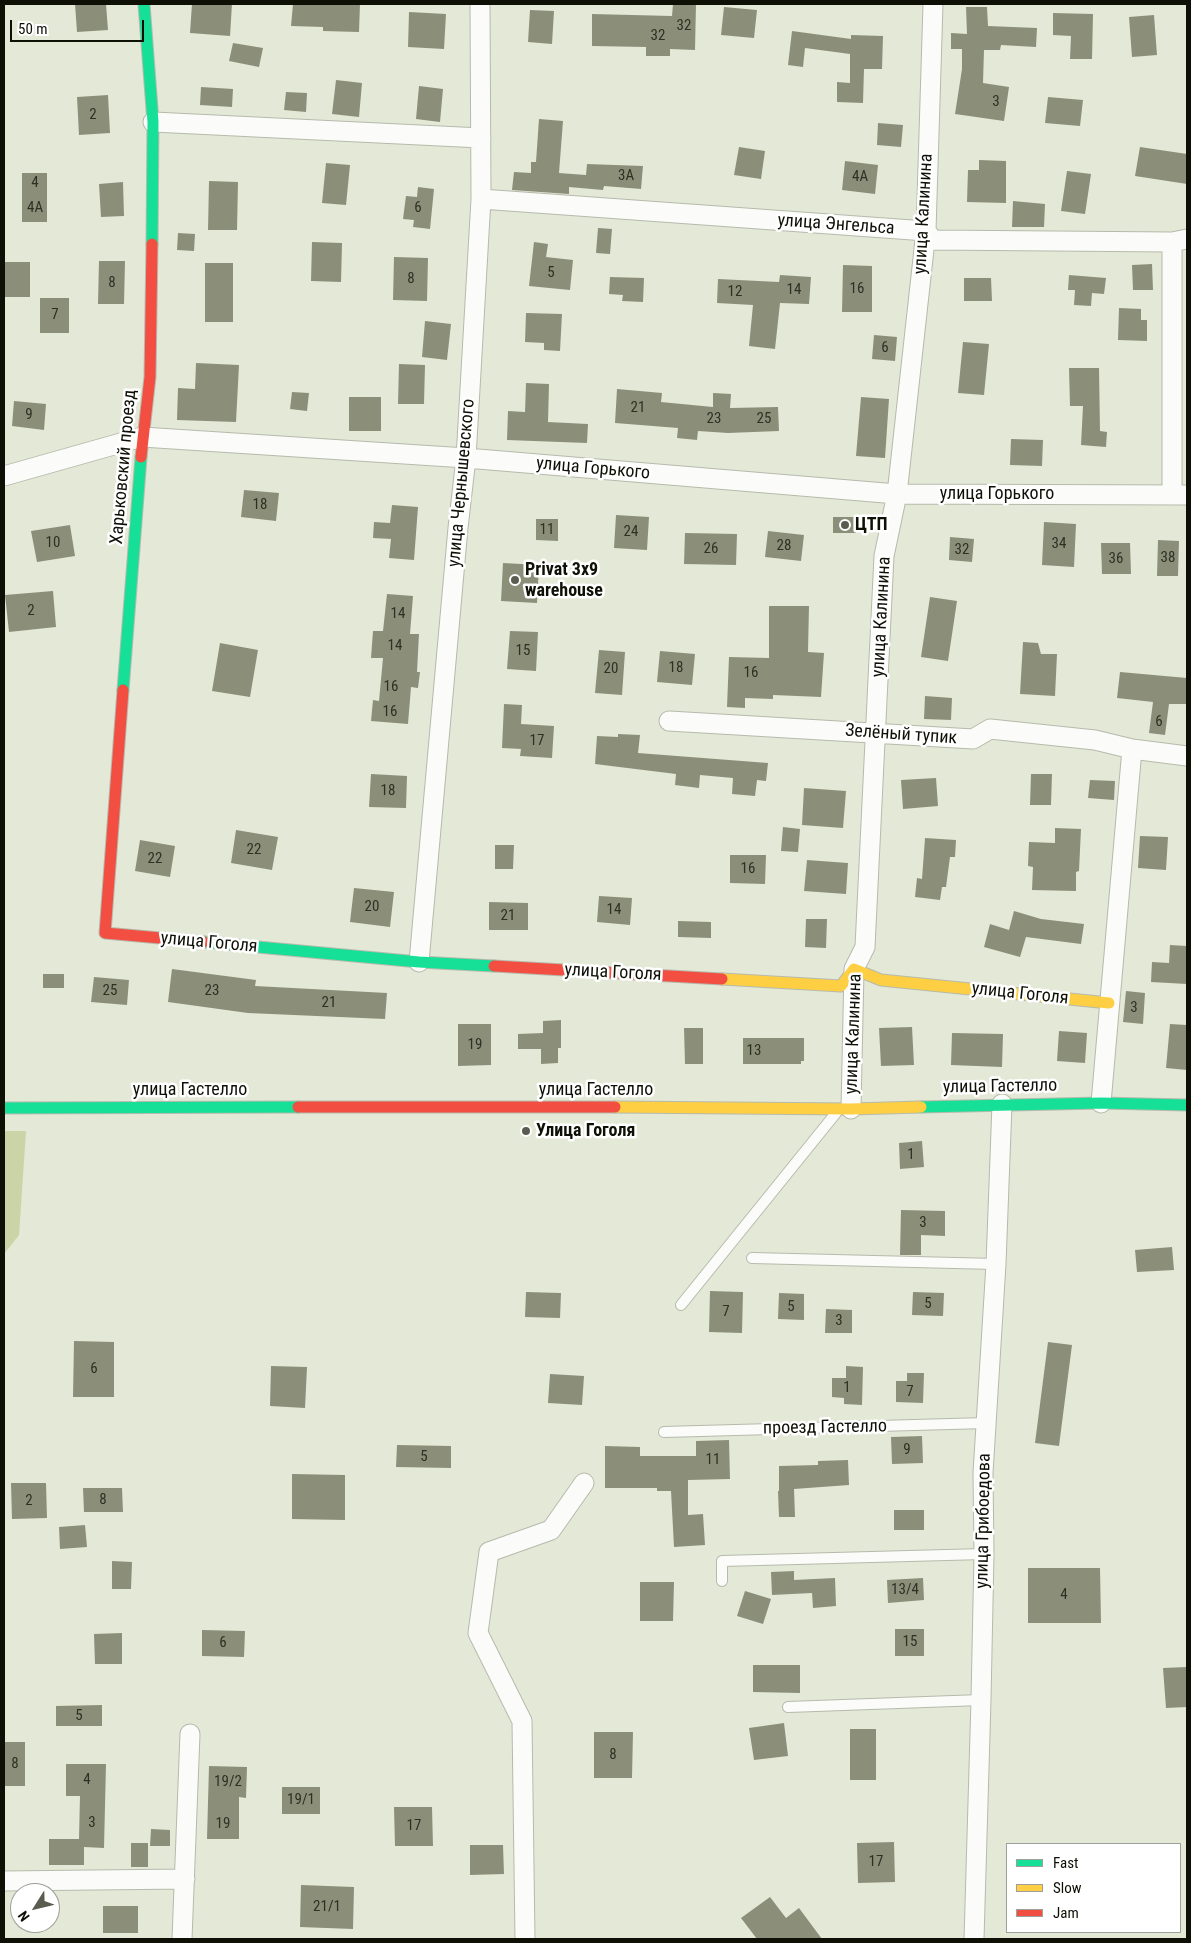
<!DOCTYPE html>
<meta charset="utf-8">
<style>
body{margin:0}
#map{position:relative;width:1191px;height:1943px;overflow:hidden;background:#e4e8d6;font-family:"Roboto Condensed",sans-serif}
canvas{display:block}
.frame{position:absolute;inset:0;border:5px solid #0e1006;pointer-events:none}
.legend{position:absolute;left:1006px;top:1843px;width:175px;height:90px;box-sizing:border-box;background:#fff;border:1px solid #9f9f9b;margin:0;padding:6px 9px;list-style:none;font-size:15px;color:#0e1006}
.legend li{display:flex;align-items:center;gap:10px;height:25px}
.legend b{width:25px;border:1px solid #9f9f9b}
.north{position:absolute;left:10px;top:1883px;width:50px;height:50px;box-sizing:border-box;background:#fff;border:1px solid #9f9f9b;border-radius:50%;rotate:234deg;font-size:14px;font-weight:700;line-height:20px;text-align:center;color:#0e1006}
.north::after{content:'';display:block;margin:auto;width:18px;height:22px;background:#595c4f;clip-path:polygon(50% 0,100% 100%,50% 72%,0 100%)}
.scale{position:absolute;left:10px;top:20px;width:134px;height:22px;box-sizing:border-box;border:2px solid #0e1006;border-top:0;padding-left:6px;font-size:15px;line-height:18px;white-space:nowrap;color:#0e1006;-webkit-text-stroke:4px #fff;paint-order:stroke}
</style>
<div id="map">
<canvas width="1191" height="1943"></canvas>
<div class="frame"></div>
<ul class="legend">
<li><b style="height:6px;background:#16e098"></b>Fast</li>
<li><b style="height:6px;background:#ffcf43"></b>Slow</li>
<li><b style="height:6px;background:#f24e42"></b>Jam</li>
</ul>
<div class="north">N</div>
<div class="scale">50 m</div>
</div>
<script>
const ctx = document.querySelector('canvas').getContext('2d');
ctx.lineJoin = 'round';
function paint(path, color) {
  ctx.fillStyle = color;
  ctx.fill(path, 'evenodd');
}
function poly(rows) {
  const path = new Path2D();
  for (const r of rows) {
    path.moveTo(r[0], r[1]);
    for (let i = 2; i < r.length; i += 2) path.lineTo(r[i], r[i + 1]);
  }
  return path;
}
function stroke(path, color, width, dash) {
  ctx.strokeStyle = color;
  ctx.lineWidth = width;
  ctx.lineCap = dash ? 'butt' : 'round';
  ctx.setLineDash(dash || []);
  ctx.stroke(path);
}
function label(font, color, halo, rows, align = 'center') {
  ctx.font = font + ' "Roboto Condensed",sans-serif';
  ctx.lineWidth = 5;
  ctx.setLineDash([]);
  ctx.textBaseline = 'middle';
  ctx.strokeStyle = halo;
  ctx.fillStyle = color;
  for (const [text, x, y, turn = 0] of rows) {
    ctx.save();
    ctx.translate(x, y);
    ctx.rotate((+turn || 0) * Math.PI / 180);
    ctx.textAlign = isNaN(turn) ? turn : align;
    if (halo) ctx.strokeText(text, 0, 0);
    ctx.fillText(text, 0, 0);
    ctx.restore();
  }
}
const green = poly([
 [4,1131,26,1131,19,1235,4,1254]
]);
const building = poly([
 [75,4,106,4,108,30,77,32],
 [192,4,232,4,230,36,190,33],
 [293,4,360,4,359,32,323,31,323,27,291,26],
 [673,4,696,4,695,50,670,49,670,56,646,56,646,47,592,46,592,14,672,16],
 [724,7,757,10,754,38,721,35],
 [966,7,987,7,988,26,1037,28,1036,47,1001,45,1000,50,984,50,983,83,1009,87,1004,121,955,114,962,69,962,49,951,49,951,33,967,34],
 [530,10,554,11,552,44,528,42],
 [409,12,446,14,444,49,408,47],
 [1053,13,1093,14,1092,59,1070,59,1071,36,1053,35],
 [1154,15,1157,55,1132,57,1129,17],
 [792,31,851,39,851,35,883,36,882,69,864,69,863,103,837,102,837,82,850,83,850,54,805,48,803,67,788,65],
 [233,43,263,48,259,67,229,61],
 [336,80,362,83,359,117,332,114],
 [419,86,443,89,440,122,416,119],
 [201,87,233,89,232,107,200,105],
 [286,92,307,93,306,112,284,110],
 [108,95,110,133,79,135,77,97],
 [1048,97,1083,100,1080,126,1045,123],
 [539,119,563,121,559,173,586,175,587,164,643,166,641,189,604,186,603,190,569,187,569,194,512,190,514,172,531,173,531,162,536,162],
 [878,123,903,125,901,147,877,145],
 [739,147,765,151,761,179,734,175],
 [1140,147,1187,154,1187,184,1135,176],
 [979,160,1006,161,1006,203,967,202,968,170,979,170],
 [845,161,878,165,875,194,842,190],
 [326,163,350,165,346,205,322,203],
 [1067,171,1091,174,1085,214,1061,211],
 [22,173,47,173,47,222,22,222],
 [209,181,238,182,237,230,208,230],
 [123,182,124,216,101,217,99,184],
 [418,187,434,189,430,229,413,227,414,220,403,219,406,196,417,197],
 [1013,201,1045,204,1044,227,1012,227],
 [598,228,612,229,610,254,596,253],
 [178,233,195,234,194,251,177,250],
 [312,242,342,243,341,282,311,281],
 [534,242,548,244,546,257,573,260,570,290,529,286],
 [394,257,428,258,427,301,393,300],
 [99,261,125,261,124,304,98,304],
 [4,262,30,262,30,297,4,297],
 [205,263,233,263,233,322,205,322],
 [1152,264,1153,290,1133,290,1132,265],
 [843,265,872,266,872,312,842,312],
 [780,275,811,277,809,304,780,303,775,349,749,346,753,305,717,303,718,279,779,282],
 [1069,275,1106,278,1104,294,1092,293,1091,306,1074,305,1075,290,1068,290],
 [610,277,644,278,643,302,622,301,623,295,609,294],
 [964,278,991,278,992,301,964,301],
 [40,298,69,298,69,333,40,333],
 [1119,308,1141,309,1141,320,1147,320,1147,341,1118,340],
 [526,313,562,314,560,351,544,350,544,343,525,342],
 [425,321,451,324,447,360,422,357],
 [874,335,897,337,895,361,872,359],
 [963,342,989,344,984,395,958,393],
 [196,363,239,365,236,422,177,420,178,388,195,389],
 [399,364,425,365,424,404,398,404],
 [1069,368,1099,368,1100,431,1107,432,1106,447,1081,445,1083,406,1070,406],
 [526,383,549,384,548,422,588,424,587,443,507,440,508,411,525,412],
 [617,389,662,393,661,402,713,407,713,393,731,394,730,408,778,407,779,431,728,433,698,431,697,440,677,438,678,428,615,423],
 [292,392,309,393,307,411,290,409],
 [349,397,381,397,381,431,349,431],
 [861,397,889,399,885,458,856,456],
 [14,401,46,404,44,430,12,426],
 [1011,439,1043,440,1042,466,1010,465],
 [244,490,279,493,276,521,241,517],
 [392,505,418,507,414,560,389,558,391,539,373,538,374,522,390,523],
 [616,515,649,517,647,550,614,548],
 [833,517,856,517,856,533,833,533],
 [536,519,558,519,558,541,536,540],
 [1044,522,1076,524,1074,567,1042,565],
 [70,525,75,556,37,562,31,531],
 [768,531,804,535,801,561,765,557],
 [685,533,737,534,736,565,684,564],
 [950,537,974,539,972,562,949,560],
 [1158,540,1179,541,1178,576,1157,576],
 [1101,543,1130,543,1131,574,1102,574],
 [503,563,539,565,537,603,501,601],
 [53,591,56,627,9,632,5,595],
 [387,594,413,596,410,634,419,634,417,672,420,672,418,688,411,687,408,724,371,721,373,700,379,701,383,658,371,658,373,631,383,631],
 [930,597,957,601,948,661,921,657],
 [769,606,809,606,808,652,824,653,821,697,773,695,773,699,745,698,745,708,727,707,729,657,769,658],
 [510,631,538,632,536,671,507,669],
 [1023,642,1038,643,1041,654,1057,654,1055,696,1020,694],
 [220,643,258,650,250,697,212,691],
 [599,650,625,652,622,695,595,693],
 [660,651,695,654,692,685,657,682],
 [1120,672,1187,678,1187,704,1169,704,1165,735,1149,733,1153,702,1117,698],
 [925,696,952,698,951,720,924,719],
 [504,704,522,705,521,724,554,726,552,758,520,756,521,749,502,748],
 [618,734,640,735,638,753,768,763,766,781,757,780,755,796,732,794,733,778,700,775,699,788,675,785,676,774,595,764,597,736,618,737],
 [371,774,407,776,406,808,369,807],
 [1031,774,1052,774,1051,805,1030,805],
 [936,778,938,806,903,809,901,780],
 [1090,780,1115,781,1114,800,1088,798],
 [804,788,846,791,843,828,802,825],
 [783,827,800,829,798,852,781,851],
 [1055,828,1081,829,1079,871,1076,872,1076,891,1032,890,1033,867,1028,866,1029,842,1055,843],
 [236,830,278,837,272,870,231,863],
 [1140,836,1168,837,1166,870,1138,868],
 [925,838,956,840,955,857,950,857,946,887,942,887,940,900,915,897,917,878,922,879],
 [140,840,175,846,170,877,135,871],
 [495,845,514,845,513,869,495,869],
 [730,855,766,855,765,884,730,883],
 [807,860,848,863,846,894,804,891],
 [354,888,394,892,390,927,350,922],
 [599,896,632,898,630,925,597,922],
 [489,902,528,903,528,930,489,930],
 [1014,911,1041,919,1084,924,1081,944,1026,937,1020,957,984,947,990,924,1009,930],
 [806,919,827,919,826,948,805,947],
 [678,921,711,922,711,938,678,937],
 [1170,945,1187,946,1187,984,1151,982,1152,962,1169,963],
 [172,969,256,980,255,986,387,993,385,1019,248,1013,168,1002],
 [43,974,64,974,64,988,43,988],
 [94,977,129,980,127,1005,91,1002],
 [1126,991,1145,993,1143,1024,1123,1022],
 [561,1020,561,1048,558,1048,558,1063,541,1064,541,1049,518,1049,518,1034,543,1033,543,1021],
 [458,1024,491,1024,491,1065,458,1066],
 [1170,1024,1187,1025,1187,1070,1166,1068],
 [912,1027,914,1065,881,1066,879,1028],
 [684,1028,703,1028,703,1064,685,1064],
 [1059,1031,1087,1033,1085,1063,1057,1061],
 [952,1033,1003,1034,1002,1067,951,1065],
 [743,1038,804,1038,804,1061,801,1061,801,1064,743,1064],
 [922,1141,924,1167,900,1169,899,1143],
 [901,1210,945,1211,945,1236,921,1235,921,1255,900,1255],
 [1172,1247,1174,1270,1137,1272,1135,1250],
 [710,1291,743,1292,742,1333,709,1332],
 [526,1292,561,1293,560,1318,525,1317],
 [913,1292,944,1293,943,1316,912,1315],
 [779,1293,804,1294,804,1320,778,1319],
 [826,1309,852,1310,852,1333,825,1333],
 [74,1341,114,1342,114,1397,73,1397],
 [1048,1342,1072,1345,1059,1446,1035,1443],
 [271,1366,307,1367,305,1408,270,1406],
 [846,1366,863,1367,862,1405,844,1404,844,1398,832,1397,832,1378,846,1378],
 [907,1373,924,1373,923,1403,896,1402,896,1381,907,1381],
 [550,1374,584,1376,582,1405,548,1403],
 [922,1436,923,1463,892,1464,891,1437],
 [729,1440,730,1479,688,1480,688,1515,703,1514,705,1545,674,1547,671,1491,657,1491,657,1488,605,1488,605,1446,640,1447,640,1456,696,1456,696,1441],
 [397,1445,451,1446,451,1468,396,1467],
 [848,1460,849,1485,794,1489,795,1517,779,1517,778,1491,779,1491,779,1466,818,1465,818,1461],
 [292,1474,345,1475,345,1520,292,1519],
 [11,1483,46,1483,47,1518,12,1519],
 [83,1488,122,1488,123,1512,84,1512],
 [894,1510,924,1510,924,1530,894,1530],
 [85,1525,87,1547,60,1549,59,1527],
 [112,1561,132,1562,131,1589,112,1589],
 [1028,1568,1100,1568,1101,1623,1028,1623],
 [794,1571,794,1580,835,1578,836,1606,813,1608,812,1593,772,1595,771,1572],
 [923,1578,924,1600,888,1603,887,1580],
 [640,1582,674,1582,673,1621,640,1621],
 [745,1591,771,1599,763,1624,737,1616],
 [895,1629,924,1629,924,1656,895,1656],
 [202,1630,245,1631,244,1657,202,1656],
 [122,1633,122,1664,95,1664,94,1634],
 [753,1665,800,1665,800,1693,753,1692],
 [1187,1667,1187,1707,1166,1708,1163,1668],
 [102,1705,102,1726,56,1726,56,1706],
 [784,1723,788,1756,754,1760,749,1728],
 [850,1729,876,1729,876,1780,850,1780],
 [594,1732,633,1732,632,1778,594,1778],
 [4,1742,25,1742,25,1786,4,1786],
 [66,1764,106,1764,104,1848,84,1847,84,1865,49,1865,49,1839,79,1839,80,1796,66,1796],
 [209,1766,247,1767,246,1798,239,1797,239,1839,207,1839],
 [282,1787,320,1787,320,1814,282,1814],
 [394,1807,432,1807,433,1846,395,1846],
 [151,1829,170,1830,170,1846,150,1846],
 [894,1842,895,1882,858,1883,857,1843],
 [131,1843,148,1843,148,1867,131,1867],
 [470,1845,503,1845,504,1874,470,1875],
 [301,1885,354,1887,353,1929,300,1927],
 [770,1897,786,1918,799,1908,822,1939,757,1939,741,1918],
 [103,1906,138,1906,138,1933,103,1933]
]);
const lane = poly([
 [752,1258,996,1264],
 [681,1305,836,1113],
 [664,1432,986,1423],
 [722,1581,722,1561,984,1554],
 [788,1707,981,1700]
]);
const street = poly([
 [153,122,481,138],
 [481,199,926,231,933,240,1172,242,1187,239],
 [4,476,142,437,466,458,897,494,1187,495],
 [1172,495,1172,242],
 [669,721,973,739,990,729,1095,740,1132,749,1187,756],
 [419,962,458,528,466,458,481,199,480,4],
 [1101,1103,1132,749],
 [851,1109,854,969,865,947,884,556,897,494,926,231,933,4],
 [4,1881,185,1879],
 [182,1939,190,1734],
 [525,1939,522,1721,478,1633,489,1552,551,1530,584,1483],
 [974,1939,981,1700,984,1554,983,1473,996,1264,1002,1104]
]);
const fast = poly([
 [144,4,153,122,152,244],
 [123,690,141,457],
 [204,942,419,962,494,966],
 [921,1107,1101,1103,1187,1105],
 [4,1108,298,1107]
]);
const slow = poly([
 [722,979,841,986,854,969,881,980,1109,1003],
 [615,1107,851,1109,921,1107]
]);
const jam = poly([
 [141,457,150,377,152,244],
 [123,690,105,933,204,942],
 [494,966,722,979],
 [298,1107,615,1107]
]);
const markers = [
 [845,525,5,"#595c4f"],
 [515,580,5,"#595c4f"],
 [526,1131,5,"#595c4f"]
];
const numberNames = [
 ["32",684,26],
 ["32",658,36],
 ["3",996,102],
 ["2",93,115],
 ["3А",626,176],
 ["4А",860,177],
 ["4",35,183],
 ["4А",35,208],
 ["6",418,208],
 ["5",551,273],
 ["8",411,279],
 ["8",112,283],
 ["16",857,289],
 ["14",794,290],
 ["12",735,292],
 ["7",55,315],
 ["6",885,348],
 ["21",638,408],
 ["9",29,415],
 ["23",714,419],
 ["25",764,419],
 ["18",260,505],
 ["11",547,530],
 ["24",631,532],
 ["10",53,543],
 ["34",1059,544],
 ["28",784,546],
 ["26",711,549],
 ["32",962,550],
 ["38",1168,558],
 ["36",1116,559],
 ["2",31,611],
 ["14",398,614],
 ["14",395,646],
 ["15",523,651],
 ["18",676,668],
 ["20",611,669],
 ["16",751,673],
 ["16",391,687],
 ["16",390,712],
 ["6",1159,722],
 ["17",537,741],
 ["18",388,791],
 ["22",254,850],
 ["22",155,859],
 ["16",748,869],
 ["20",372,907],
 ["14",614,910],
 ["21",508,916],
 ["25",110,991],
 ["23",212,991],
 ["21",329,1003],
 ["3",1134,1008],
 ["19",475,1045],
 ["13",754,1051],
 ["1",911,1155],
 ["3",923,1223],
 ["5",928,1304],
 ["5",791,1307],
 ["7",726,1312],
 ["3",839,1321],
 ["6",94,1369],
 ["1",847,1388],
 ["7",910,1392],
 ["9",907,1450],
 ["5",424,1457],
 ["11",713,1460],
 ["8",103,1500],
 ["2",29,1501],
 ["13/4",905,1590],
 ["4",1064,1595],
 ["15",910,1642],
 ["6",223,1643],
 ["5",79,1716],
 ["8",613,1755],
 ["8",15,1764],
 ["4",87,1780],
 ["19/2",228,1782],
 ["19/1",301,1800],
 ["3",92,1823],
 ["19",223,1824],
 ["17",414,1826],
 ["17",876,1862],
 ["21/1",327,1907]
];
const streetNames = [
 ["улица Калинина",924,214,-87],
 ["улица Энгельса",836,225,4],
 ["Харьковский проезд",124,467,-85],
 ["улица Горького",593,469,5],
 ["улица Чернышевского",462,483,-85],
 ["улица Горького",997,494],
 ["улица Калинина",882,617,-87],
 ["Зелёный тупик",901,735,4],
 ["улица Гоголя",209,943,5],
 ["улица Гоголя",613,973,3],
 ["улица Гоголя",1020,994,6],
 ["улица Калинина",854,1034,-88],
 ["улица Гастелло",1000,1087,-1],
 ["улица Гастелло",190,1090],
 ["улица Гастелло",596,1090],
 ["проезд Гастелло",825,1428,-1],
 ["улица Грибоедова",984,1521,-89]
];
const poiNames = [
 ["ЦТП",855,525],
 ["Privat 3x9",525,570],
 ["warehouse",525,591],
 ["Улица Гоголя",536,1131]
];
paint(green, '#cad4a6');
paint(building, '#8b8f7a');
stroke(lane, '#b6baac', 12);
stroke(street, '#b6baac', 21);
stroke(fast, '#b6baac', 13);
stroke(slow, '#b6baac', 13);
stroke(jam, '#b6baac', 13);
stroke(lane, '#fbfcf9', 10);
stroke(street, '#fbfcf9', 19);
stroke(fast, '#16e098', 11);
stroke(slow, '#ffcf43', 11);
stroke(jam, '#f24e42', 11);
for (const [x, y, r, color] of markers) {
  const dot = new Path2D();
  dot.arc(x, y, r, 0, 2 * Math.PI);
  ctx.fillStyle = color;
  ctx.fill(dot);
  stroke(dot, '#fff', 2);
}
label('15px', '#2d3023', null, numberNames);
label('18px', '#0e1006', '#fff', streetNames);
label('bold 18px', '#0e1006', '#fff', poiNames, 'left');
</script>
